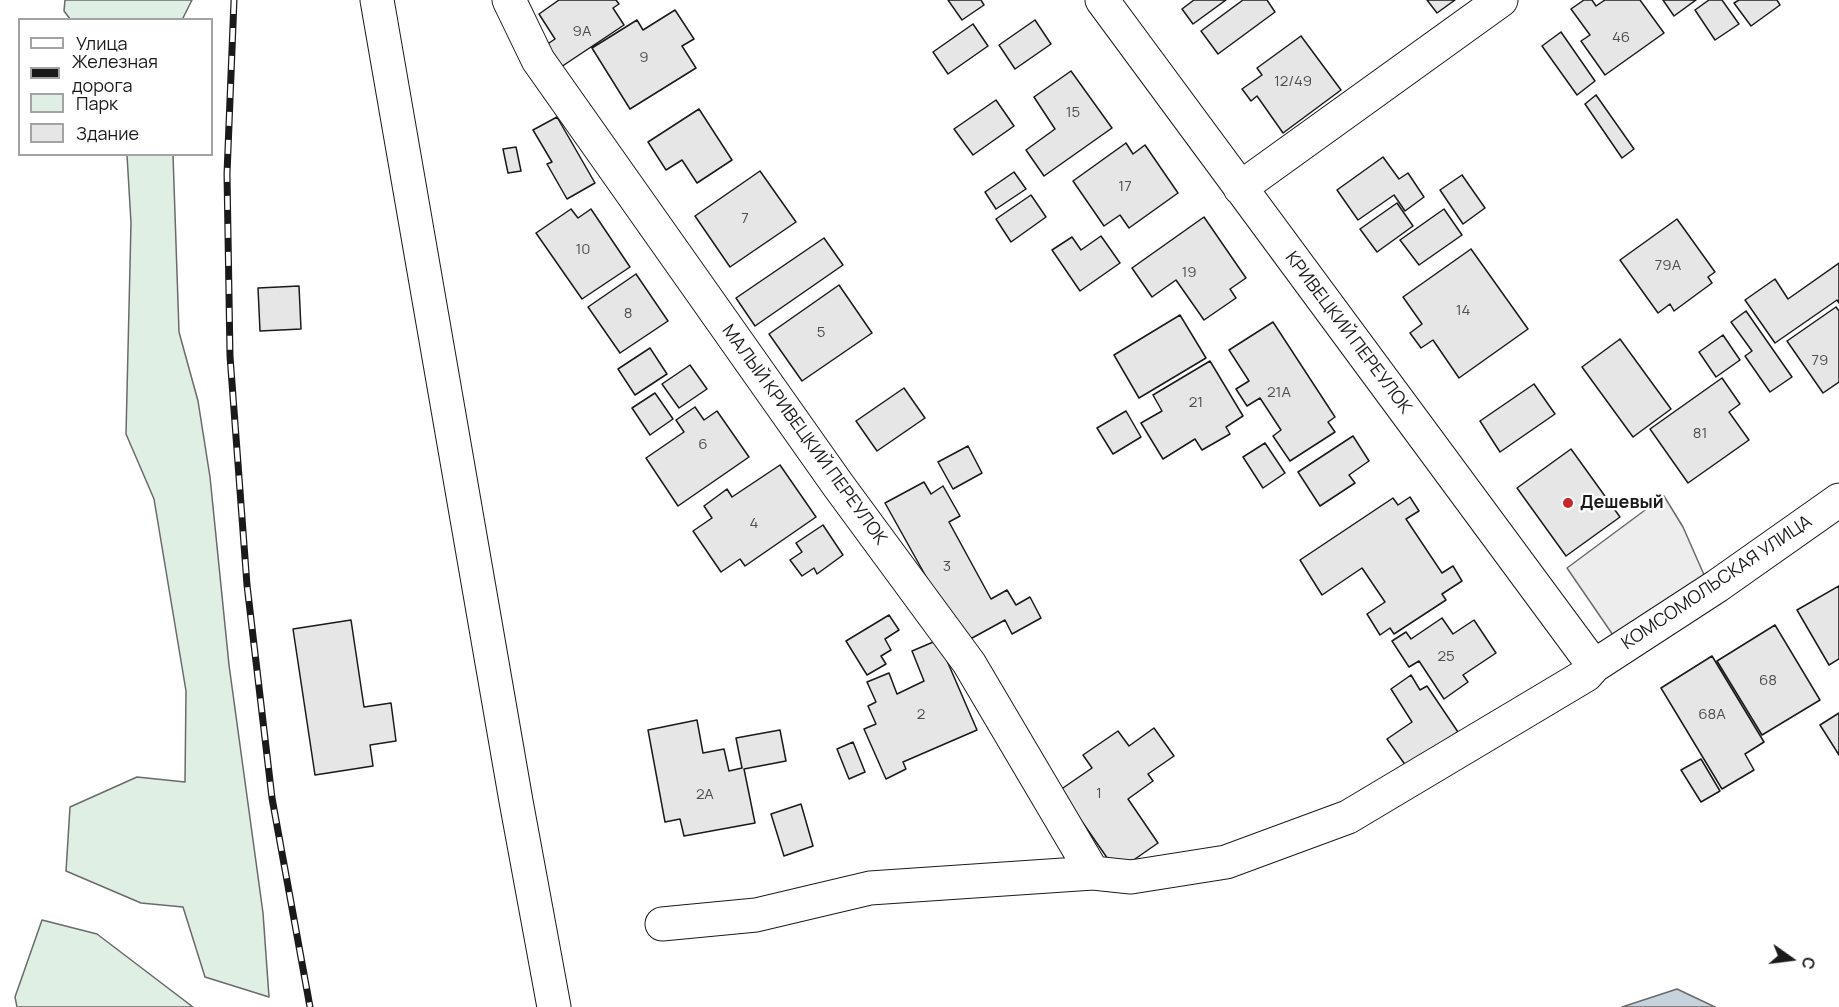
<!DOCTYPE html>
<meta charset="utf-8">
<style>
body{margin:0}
#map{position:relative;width:1839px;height:1007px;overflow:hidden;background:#fff;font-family:Manrope,sans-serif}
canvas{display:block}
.legend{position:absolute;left:18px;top:18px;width:195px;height:138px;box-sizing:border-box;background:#fff;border:2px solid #a3a3a3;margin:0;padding:8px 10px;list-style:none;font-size:18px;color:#1a1a1a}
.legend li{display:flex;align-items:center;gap:12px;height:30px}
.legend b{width:30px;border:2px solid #a3a3a3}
.north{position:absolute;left:1761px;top:929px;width:60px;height:60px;-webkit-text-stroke:4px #fff;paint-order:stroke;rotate:104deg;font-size:16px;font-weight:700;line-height:24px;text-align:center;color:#1a1a1a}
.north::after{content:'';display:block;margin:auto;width:21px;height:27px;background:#1a1a1a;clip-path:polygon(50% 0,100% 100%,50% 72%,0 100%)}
</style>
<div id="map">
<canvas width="1839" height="1007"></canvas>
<ul class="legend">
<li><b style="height:8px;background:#fff"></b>Улица</li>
<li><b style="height:8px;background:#1a1a1a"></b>Железная дорога</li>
<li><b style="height:16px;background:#e0efe3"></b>Парк</li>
<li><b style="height:16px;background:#e6e6e6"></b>Здание</li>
</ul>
<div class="north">С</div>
</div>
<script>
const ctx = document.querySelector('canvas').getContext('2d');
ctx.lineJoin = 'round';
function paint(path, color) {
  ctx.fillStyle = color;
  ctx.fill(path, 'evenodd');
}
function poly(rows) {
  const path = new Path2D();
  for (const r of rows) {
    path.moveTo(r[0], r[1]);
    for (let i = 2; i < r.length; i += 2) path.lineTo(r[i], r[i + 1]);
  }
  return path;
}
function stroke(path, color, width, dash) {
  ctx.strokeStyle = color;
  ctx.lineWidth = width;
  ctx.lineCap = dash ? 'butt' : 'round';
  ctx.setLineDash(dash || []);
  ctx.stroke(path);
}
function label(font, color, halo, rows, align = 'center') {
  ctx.font = font + ' Manrope,sans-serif';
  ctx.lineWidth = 4.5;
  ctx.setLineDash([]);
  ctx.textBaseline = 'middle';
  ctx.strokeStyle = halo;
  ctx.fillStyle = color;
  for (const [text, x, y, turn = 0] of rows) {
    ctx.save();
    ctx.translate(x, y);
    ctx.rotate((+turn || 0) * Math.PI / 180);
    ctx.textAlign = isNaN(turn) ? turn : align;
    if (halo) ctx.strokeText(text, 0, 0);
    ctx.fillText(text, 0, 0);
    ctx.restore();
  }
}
const green = poly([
 [65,0,192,0,182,20,70,19,64,11,65,0],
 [127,155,173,155,179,332,198,401,210,477,229,665,263,913,269,997,205,977,183,907,141,903,66,871,70,807,137,777,185,782,186,691,154,499,126,434,131,223,127,155],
 [42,920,97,934,193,1007,17,1007,15,997,42,920]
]);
const parking = poly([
 [1664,496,1683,527,1705,577,1615,638,1567,568,1664,496]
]);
const water = poly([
 [1677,989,1715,1007,1622,1007,1677,989]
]);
const building = poly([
 [559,0,616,0,619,4,613,8,624,25,561,67,546,45,555,39,539,14,559,0],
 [948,0,981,0,984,5,962,20,948,0],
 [1194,0,1226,0,1193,24,1182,9,1194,0],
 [1243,0,1267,0,1275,12,1218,54,1201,31,1243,0],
 [1427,0,1455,0,1437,13,1427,0],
 [1584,0,1592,0,1596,6,1605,0,1640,0,1664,33,1605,75,1581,41,1590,35,1571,9,1584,0],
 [1663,0,1696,0,1674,16,1663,0],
 [1709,0,1722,0,1739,24,1715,40,1695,10,1709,0],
 [1739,0,1777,0,1780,5,1751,26,1734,3,1739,0],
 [675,10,694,39,682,46,696,68,630,109,592,48,637,20,643,30,675,10],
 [1035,20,1051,44,1015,69,999,45,1035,20],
 [973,24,988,46,948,74,933,52,973,24],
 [1561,32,1595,81,1577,95,1542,46,1561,32],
 [1301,36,1341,90,1283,133,1257,96,1251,101,1242,89,1262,75,1257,68,1301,36],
 [1071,71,1112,128,1044,176,1026,150,1055,129,1034,97,1071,71],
 [1596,95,1634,149,1622,158,1585,104,1596,95],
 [996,100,1014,126,973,155,954,129,996,100],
 [699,109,732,160,697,183,682,160,666,170,648,142,699,109],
 [557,117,595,183,567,199,547,164,552,162,533,130,557,117],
 [1126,143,1133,154,1145,145,1178,193,1129,228,1120,215,1104,226,1073,181,1126,143],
 [516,147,521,171,508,173,503,149,516,147],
 [1383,157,1399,179,1408,173,1424,197,1405,211,1394,195,1358,220,1337,190,1383,157],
 [760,171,796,222,730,267,695,216,760,171],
 [1014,172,1026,189,996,209,985,192,1014,172],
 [1462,175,1485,208,1463,224,1440,190,1462,175],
 [1031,195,1046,217,1011,242,996,219,1031,195],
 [1397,203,1413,226,1377,252,1360,229,1397,203],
 [571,209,578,218,591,209,630,267,582,299,536,233,571,209],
 [1444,209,1462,235,1419,265,1400,240,1444,209],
 [1204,217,1246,278,1230,289,1236,298,1204,320,1176,280,1152,297,1132,268,1204,217],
 [1677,219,1715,272,1708,277,1712,283,1674,311,1670,304,1658,313,1620,260,1677,219],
 [1101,236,1120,263,1080,291,1052,250,1072,237,1081,250,1101,236],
 [824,238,843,265,755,326,736,298,824,238],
 [1471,249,1528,329,1459,378,1433,340,1421,348,1410,333,1422,324,1403,297,1471,249],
 [1839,263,1839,303,1837,300,1775,343,1745,300,1775,279,1788,299,1839,263],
 [636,274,668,321,620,353,588,307,636,274],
 [839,285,872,333,802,381,769,334,839,285],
 [299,286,301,329,260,331,258,288,299,286],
 [1836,307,1839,311,1839,382,1823,393,1787,341,1836,307],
 [1746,311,1792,377,1770,392,1745,356,1752,351,1731,322,1746,311],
 [1180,315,1206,358,1139,398,1114,355,1180,315],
 [1273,322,1335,417,1328,422,1335,432,1290,461,1273,436,1281,430,1260,398,1247,406,1236,389,1249,381,1229,350,1273,322],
 [1723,335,1740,360,1716,377,1699,352,1723,335],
 [1620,339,1671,409,1633,437,1582,367,1620,339],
 [650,348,667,374,635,395,618,369,650,348],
 [1210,361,1243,416,1226,427,1230,434,1202,450,1195,439,1163,459,1141,423,1162,411,1153,395,1210,361],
 [690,365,707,389,679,408,662,384,690,365],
 [1722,378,1740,404,1729,412,1749,440,1688,483,1650,429,1722,378],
 [1534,384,1555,414,1500,452,1480,421,1534,384],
 [904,388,925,418,877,451,856,421,904,388],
 [655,393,673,419,650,435,632,408,655,393],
 [695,407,704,420,717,411,749,457,678,506,646,458,684,432,676,420,695,407],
 [1126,411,1141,437,1113,454,1097,428,1126,411],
 [1353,436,1369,461,1349,475,1355,483,1320,506,1298,472,1353,436],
 [1265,443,1285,473,1263,488,1243,457,1265,443],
 [968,446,982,473,953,489,938,462,968,446],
 [1571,449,1620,517,1566,556,1517,488,1571,449],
 [780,465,816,517,745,566,740,559,721,572,693,531,712,518,704,506,727,489,732,497,780,465],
 [924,482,931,494,943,486,960,516,949,522,991,599,1007,590,1016,605,1030,597,1041,618,1012,634,1005,620,963,643,885,503,924,482],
 [1410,497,1419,511,1406,519,1442,573,1453,566,1462,581,1442,594,1446,600,1394,634,1390,628,1380,635,1367,614,1385,602,1362,568,1322,595,1300,560,1393,498,1398,505,1410,497],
 [823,525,843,555,817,574,814,568,802,576,790,560,802,552,796,543,823,525],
 [1839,586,1839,659,1829,665,1797,610,1839,586],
 [889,615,899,630,885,639,891,650,881,656,886,664,867,675,846,641,889,615],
 [1442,618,1453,634,1474,620,1496,653,1463,675,1468,682,1444,699,1419,661,1409,667,1392,641,1406,632,1411,639,1442,618],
 [351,620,364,707,391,703,396,741,370,745,373,766,315,775,293,629,351,620],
 [1775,625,1820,700,1762,735,1717,661,1775,625],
 [938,640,977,730,903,762,906,769,886,779,864,729,876,724,868,706,876,702,867,682,889,673,897,694,924,681,912,651,938,640],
 [1712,656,1764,742,1745,754,1754,770,1722,789,1661,688,1712,656],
 [1411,675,1420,690,1427,686,1458,732,1406,766,1387,739,1412,722,1391,689,1411,675],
 [1839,713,1839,755,1820,725,1839,713],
 [697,720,703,753,724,749,729,771,742,768,736,738,780,730,786,761,744,769,755,823,684,836,680,819,665,822,648,730,697,720],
 [1154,728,1174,756,1148,774,1153,781,1128,799,1158,843,1125,866,1110,862,1060,790,1092,768,1083,755,1118,731,1129,746,1154,728],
 [853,742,865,772,849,779,837,749,853,742],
 [1701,759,1720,791,1701,802,1681,770,1701,759],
 [801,804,813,846,784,856,771,814,801,804]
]);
const minor = poly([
 [509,0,538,60,838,485,969,663,1093,873],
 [1102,0,1594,666],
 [1240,188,1501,0],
 [662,924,756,915,870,888,1093,873,1131,877,1226,862,1348,817,1586,675,1594,666,1717,586,1839,500]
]);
const primary = poly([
 [377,0,516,801,554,1007]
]);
const rail = poly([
 [234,0,227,174,230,356,247,585,272,798,310,1007]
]);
const markers = [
 [1568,503,6,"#c62828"]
];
const numberNames = [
 ["9А",582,32],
 ["46",1621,38],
 ["9",644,58],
 ["12/49",1293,82],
 ["15",1073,113],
 ["17",1125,187],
 ["7",745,219],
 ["10",583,250],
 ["79А",1668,266],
 ["19",1189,273],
 ["14",1463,311],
 ["8",628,314],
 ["5",821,333],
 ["79",1820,361],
 ["21А",1279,393],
 ["21",1196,403],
 ["81",1700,434],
 ["6",703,445],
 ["4",754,524],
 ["3",947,567],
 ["25",1446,657],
 ["68",1768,681],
 ["2",921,715],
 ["68А",1712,715],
 ["1",1099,794],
 ["2А",705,795]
];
const streetNames = [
 ["КРИВЕЦКИЙ ПЕРЕУЛОК",1348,333,53],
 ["МАЛЫЙ КРИВЕЦКИЙ ПЕРЕУЛОК",804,435,54],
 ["КОМСОМОЛЬСКАЯ УЛИЦА",1717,583,-34]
];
const poiNames = [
 ["Дешевый",1580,503]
];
paint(green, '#e0efe3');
stroke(green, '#6a6a6a', 1.5);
paint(parking, '#ededed');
stroke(parking, '#6a6a6a', 1.5);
paint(water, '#c6d2dc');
stroke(water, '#6a6a6a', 1.5);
paint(building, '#e6e6e6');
stroke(building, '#1a1a1a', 1.5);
stroke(minor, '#1a1a1a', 35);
stroke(primary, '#1a1a1a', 35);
stroke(minor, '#fff', 33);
stroke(primary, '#fff', 33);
stroke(rail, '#1a1a1a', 7);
stroke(rail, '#fff', 4.5, [14]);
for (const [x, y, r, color] of markers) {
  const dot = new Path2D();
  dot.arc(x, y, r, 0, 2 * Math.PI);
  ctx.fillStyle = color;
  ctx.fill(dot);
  stroke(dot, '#fff', 2);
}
label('15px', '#4d4d4d', null, numberNames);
label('18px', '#1a1a1a', '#fff', streetNames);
label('bold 18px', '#1a1a1a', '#fff', poiNames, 'left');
</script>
